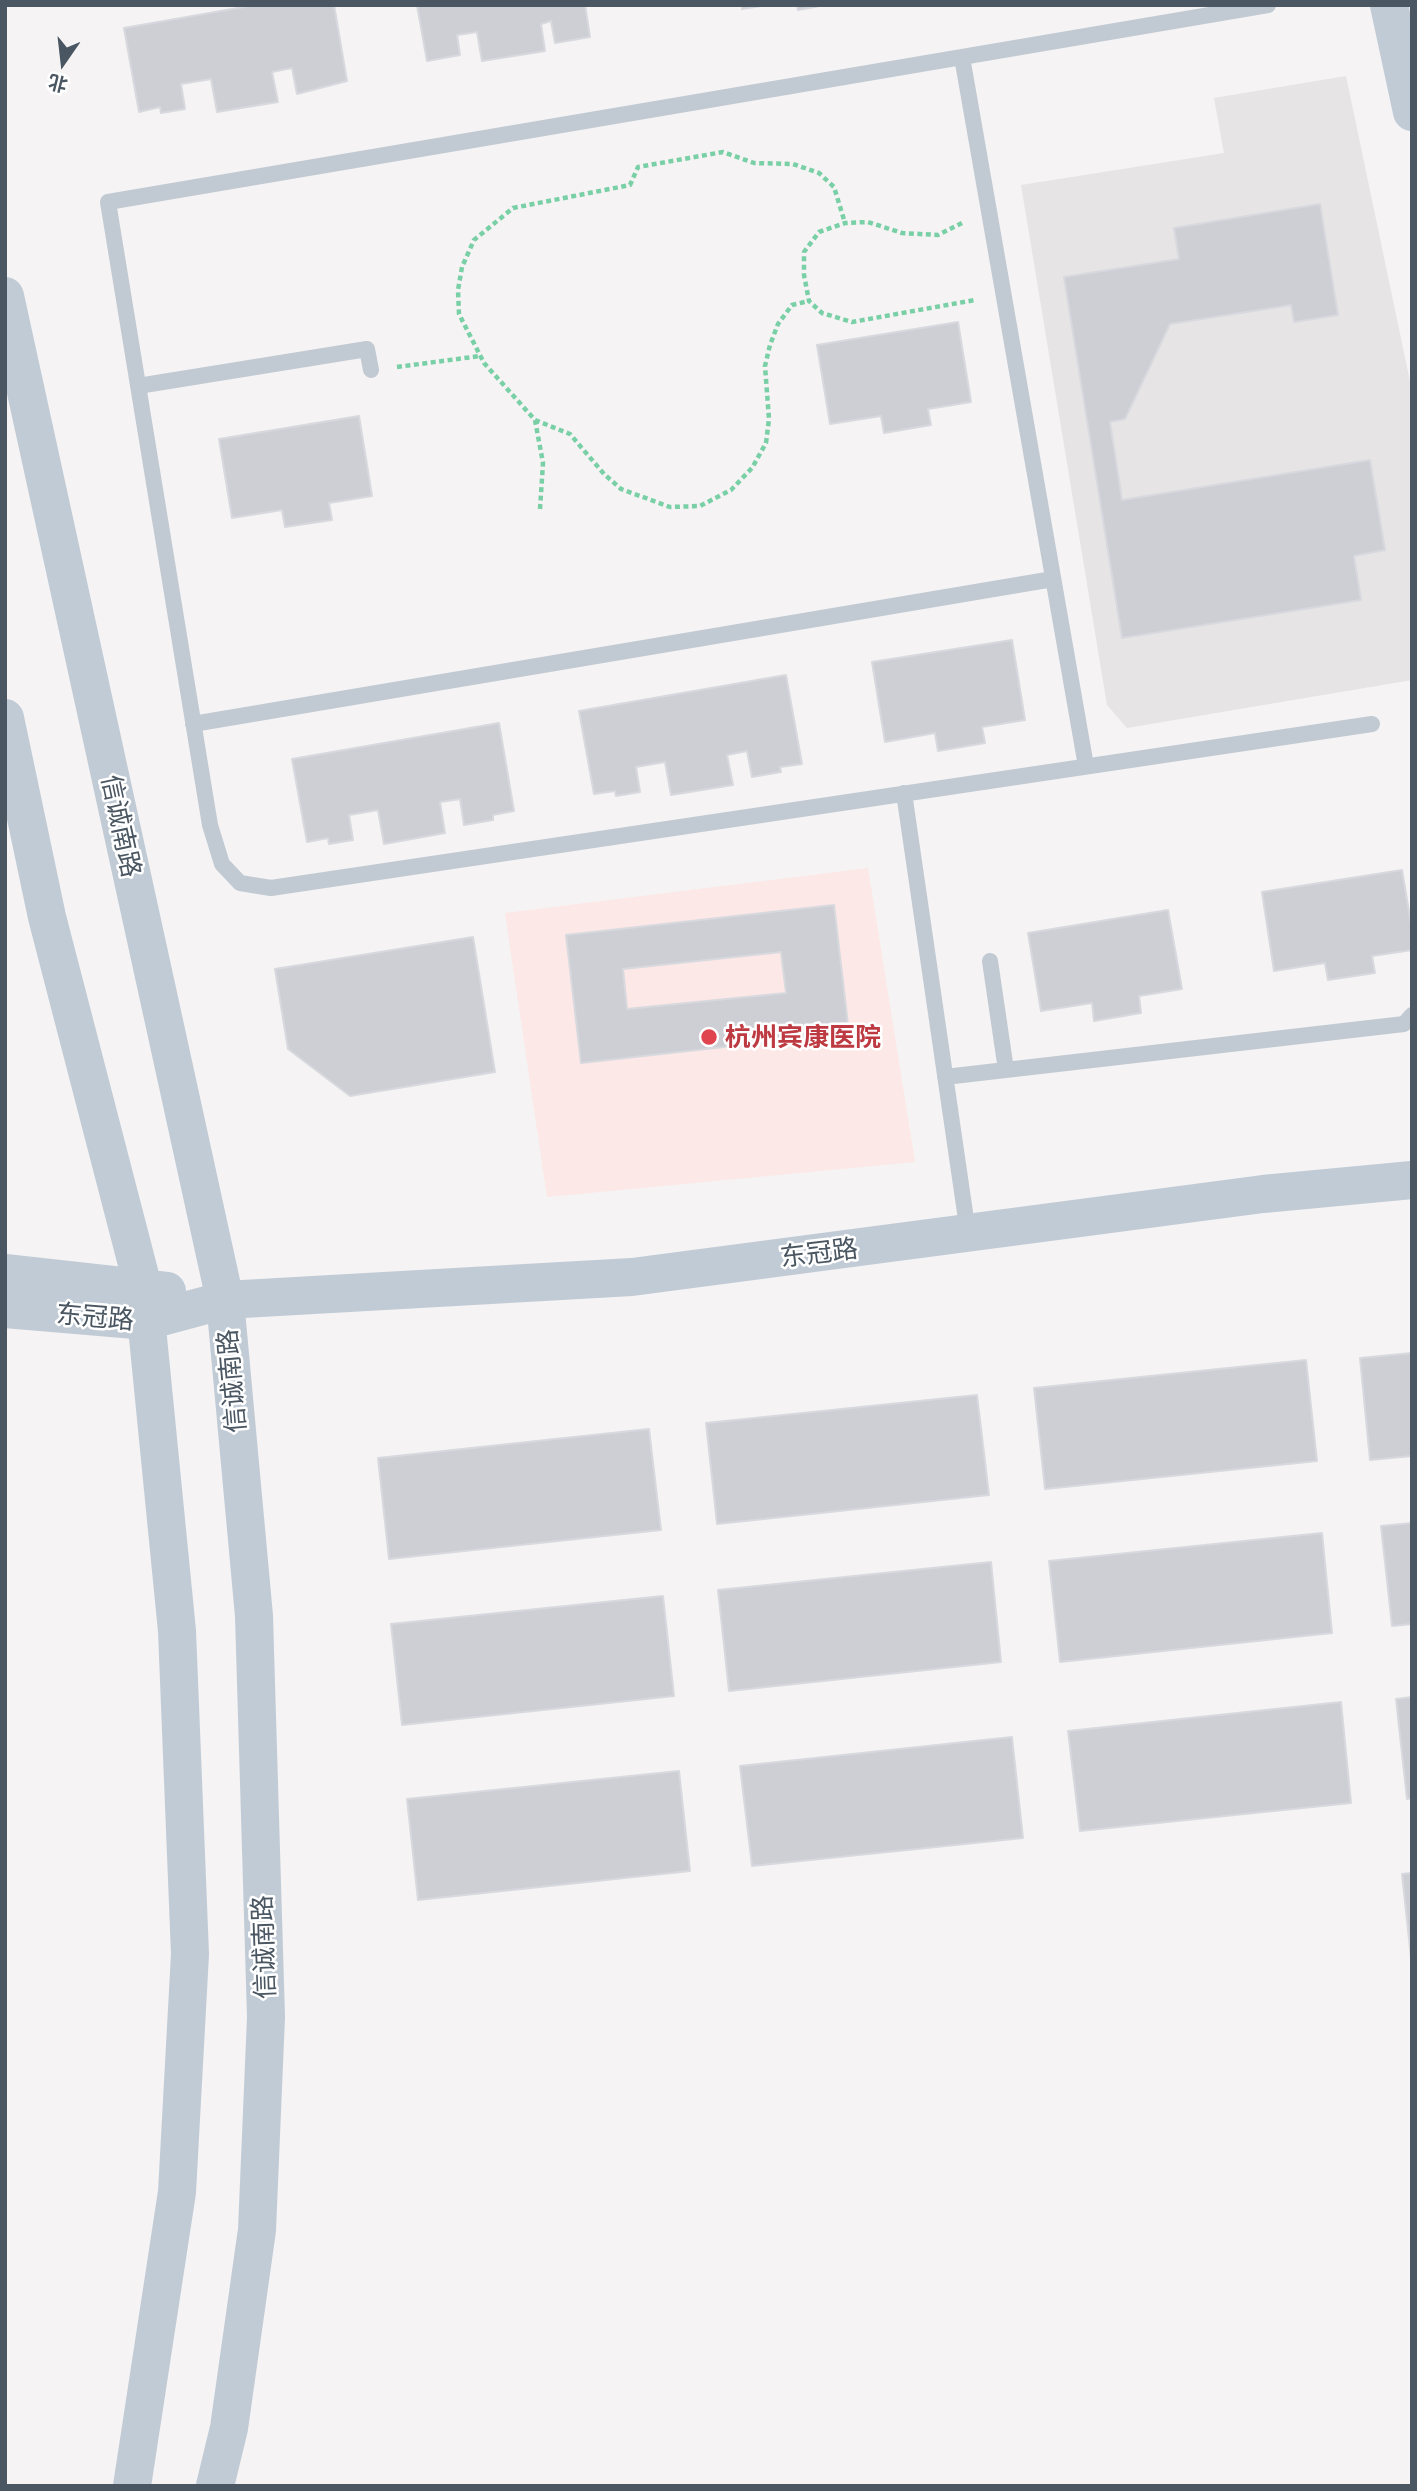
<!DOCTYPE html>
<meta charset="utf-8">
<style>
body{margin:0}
#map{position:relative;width:1417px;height:2491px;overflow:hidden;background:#f5f3f3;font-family:"Exo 2","Noto Sans SC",sans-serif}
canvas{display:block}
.frame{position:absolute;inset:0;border:7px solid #4a5661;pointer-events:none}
.north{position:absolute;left:28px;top:28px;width:70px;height:70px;-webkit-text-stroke:5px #fff;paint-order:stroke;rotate:194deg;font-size:19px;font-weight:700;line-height:28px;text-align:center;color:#4a5661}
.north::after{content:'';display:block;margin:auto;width:24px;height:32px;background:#4a5661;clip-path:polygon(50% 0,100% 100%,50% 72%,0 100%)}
</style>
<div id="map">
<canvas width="1417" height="2491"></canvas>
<div class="frame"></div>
<div class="north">北</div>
</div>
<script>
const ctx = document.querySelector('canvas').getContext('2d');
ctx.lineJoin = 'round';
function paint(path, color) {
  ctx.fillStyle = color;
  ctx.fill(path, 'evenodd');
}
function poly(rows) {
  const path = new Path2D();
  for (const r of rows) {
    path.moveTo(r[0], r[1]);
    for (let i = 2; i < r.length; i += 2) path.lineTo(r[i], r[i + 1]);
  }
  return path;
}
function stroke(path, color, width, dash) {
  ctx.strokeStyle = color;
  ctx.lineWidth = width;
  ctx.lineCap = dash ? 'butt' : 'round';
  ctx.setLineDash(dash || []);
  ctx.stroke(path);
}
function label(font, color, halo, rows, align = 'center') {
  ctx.font = font + ' "Exo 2","Noto Sans SC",sans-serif';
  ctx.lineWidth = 5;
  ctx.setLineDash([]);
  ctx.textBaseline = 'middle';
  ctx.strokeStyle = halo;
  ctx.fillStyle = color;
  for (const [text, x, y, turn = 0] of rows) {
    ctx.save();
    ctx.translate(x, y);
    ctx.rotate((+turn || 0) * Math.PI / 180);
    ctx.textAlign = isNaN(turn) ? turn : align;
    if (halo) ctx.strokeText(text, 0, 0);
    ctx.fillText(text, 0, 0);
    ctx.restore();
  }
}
const education = poly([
 [1346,76,1412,391,1412,680,1127,728,1107,705,1021,185,1224,153,1214,98]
]);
const medical = poly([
 [868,868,915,1162,547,1197,505,913]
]);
const building = poly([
 [255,5,334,5,347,81,297,94,292,68,272,72,278,102,217,112,211,79,181,84,185,109,161,113,160,107,139,112,124,28,255,5],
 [417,5,585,5,590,37,555,43,551,21,541,24,545,51,482,61,477,32,457,35,460,55,427,61,417,5],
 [742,5,767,5,742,9,742,5],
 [797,5,825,5,798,10,797,5],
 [1320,204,1338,315,1294,322,1291,305,1170,324,1125,419,1110,422,1122,500,1370,460,1385,550,1354,556,1361,600,1122,638,1064,277,1179,259,1174,228,1320,204],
 [958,322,971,402,928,409,931,425,884,433,881,416,830,424,817,345,958,322],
 [359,416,372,496,329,503,332,520,285,527,282,510,232,518,219,439,359,416],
 [1012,640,1025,720,982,727,985,743,938,751,935,733,885,742,872,662,1012,640],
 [786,675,802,764,780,767,781,772,752,777,747,751,727,755,733,785,671,795,665,762,636,767,640,792,616,796,615,791,594,794,579,711,786,675],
 [499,723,514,811,493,815,493,820,464,825,460,799,440,802,445,833,384,844,378,810,349,815,353,840,329,844,328,838,307,842,292,759,499,723],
 [1402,870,1412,930,1412,950,1372,956,1375,973,1328,980,1325,963,1274,971,1262,892,1402,870],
 [834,905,849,1033,581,1063,566,935,834,905],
 [781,952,786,993,627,1009,623,969,781,952],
 [1168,910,1182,989,1139,996,1141,1013,1094,1021,1092,1003,1041,1011,1028,933,1168,910],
 [473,937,495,1072,350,1096,288,1049,275,969,473,937],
 [1412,1353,1412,1456,1370,1460,1360,1358,1412,1353],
 [1306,1360,1317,1461,1045,1489,1034,1388,1306,1360],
 [977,1395,989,1495,717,1524,706,1423,977,1395],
 [649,1429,661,1530,389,1559,378,1458,649,1429],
 [1412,1523,1412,1624,1392,1626,1381,1526,1412,1523],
 [1322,1533,1332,1633,1060,1662,1049,1561,1322,1533],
 [991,1562,1001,1662,729,1691,718,1590,991,1562],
 [663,1596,674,1696,402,1725,391,1624,663,1596],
 [1412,1697,1412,1798,1407,1799,1396,1699,1412,1697],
 [1341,1702,1351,1803,1080,1831,1068,1731,1341,1702],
 [1012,1737,1023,1838,752,1866,740,1766,1012,1737],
 [679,1771,690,1871,418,1900,407,1799,679,1771],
 [1412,1873,1412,1967,1402,1874,1412,1873]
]);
const path = poly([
 [962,223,938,235,902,233,868,222,845,223,819,232,804,252,804,275,809,301,822,313,852,322,975,300],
 [397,367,480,356],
 [535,420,570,434,604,474,621,489,670,507,700,506,731,490,752,468,766,443,769,419,765,366,770,345,778,324,792,305,809,301],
 [540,509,543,463,535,420,484,363,459,314,458,290,462,267,474,240,513,208,630,185,638,167,723,152,754,163,793,164,819,173,834,187,845,223]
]);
const lane = poly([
 [1268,5,108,202,210,825,222,864,240,883,271,888,1372,724],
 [962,57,1086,766],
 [138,386,367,349,371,370],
 [193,724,1053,579],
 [904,793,968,1233],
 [990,961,1006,1070],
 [945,1077,1404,1024,1412,1015]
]);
const secondary = poly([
 [1389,5,1412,112],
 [5,296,225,1300,254,1616,266,2017,257,2230,229,2428,215,2486],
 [5,718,47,917,143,1287,177,1631,190,1954,177,2192,132,2486],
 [5,1273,167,1291],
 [5,1309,147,1321,225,1300,632,1277,1263,1194,1412,1180]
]);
const markers = [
 [709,1037,9,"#e0444e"]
];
const streetNames = [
 ["信诚南路",121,826,78],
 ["东冠路",819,1253,-7],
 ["东冠路",95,1317,5],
 ["信诚南路",232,1381,-95],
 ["信诚南路",264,1947,-92]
];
const healthNames = [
 ["杭州宾康医院",725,1037]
];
paint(education, '#e6e4e5');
paint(medical, '#fce8e6');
paint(building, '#cdcfd5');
stroke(building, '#d7d9de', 2);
stroke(path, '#7ad0a6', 4.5, [5, 3.5]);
stroke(lane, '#c1cad2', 16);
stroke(secondary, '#c1cbd6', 38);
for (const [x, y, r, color] of markers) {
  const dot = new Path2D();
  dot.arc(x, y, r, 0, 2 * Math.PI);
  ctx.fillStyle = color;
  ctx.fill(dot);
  stroke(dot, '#fff', 2.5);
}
label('26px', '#4a5661', '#fff', streetNames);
label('bold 26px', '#be3a42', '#fff', healthNames, 'left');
</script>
